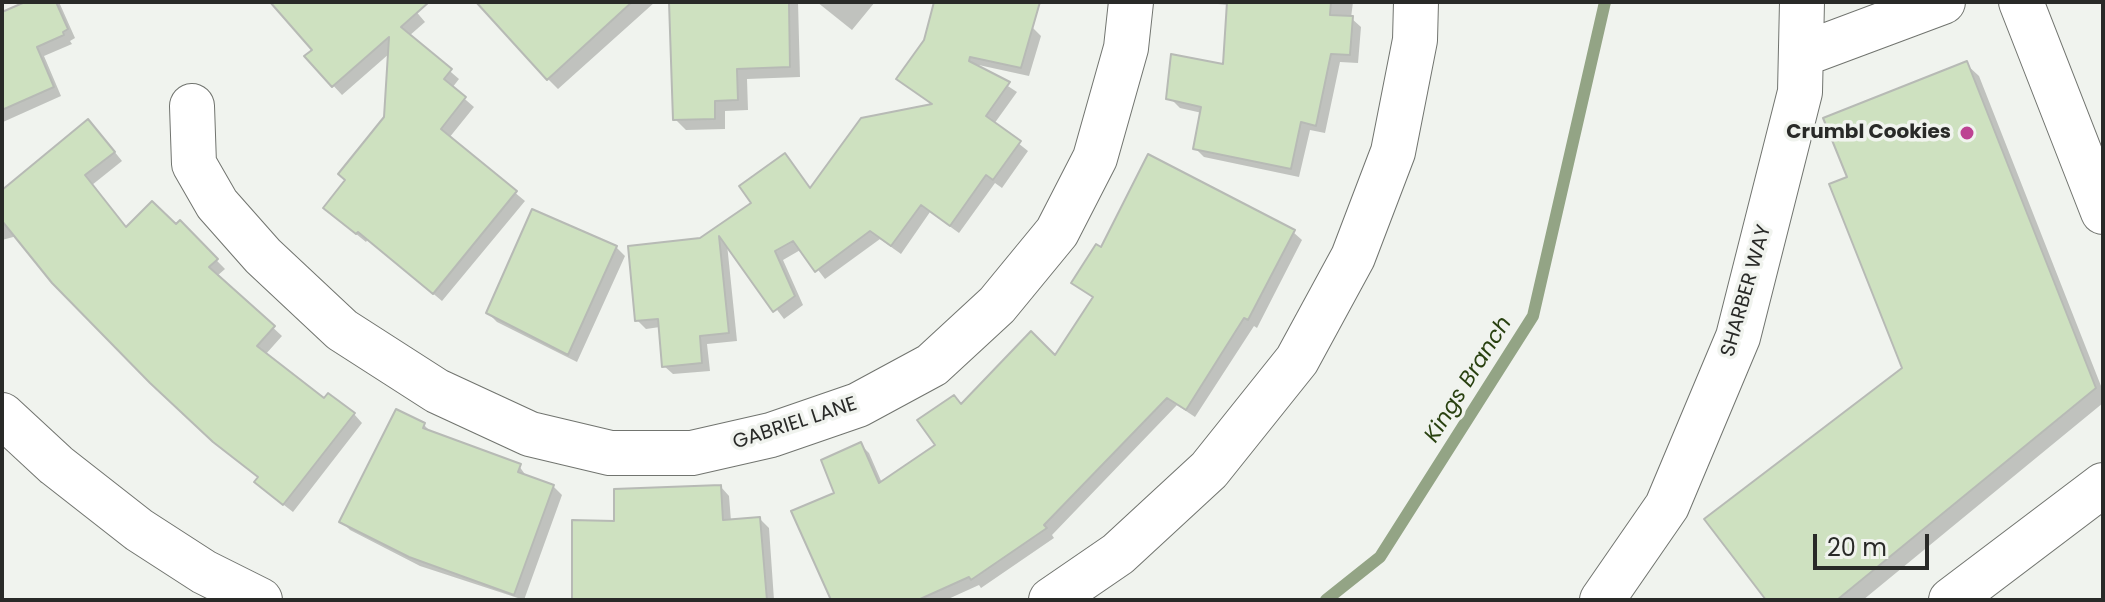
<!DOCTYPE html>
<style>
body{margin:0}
#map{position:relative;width:2105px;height:602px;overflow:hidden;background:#f0f3ee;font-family:Poppins,sans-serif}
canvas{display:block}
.frame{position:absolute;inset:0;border:4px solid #292a28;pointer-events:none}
.scale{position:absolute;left:1813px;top:534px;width:116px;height:36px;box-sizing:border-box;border:4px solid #292a28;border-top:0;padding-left:10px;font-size:24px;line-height:28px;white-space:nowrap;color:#292a28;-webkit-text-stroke:6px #f0f3ee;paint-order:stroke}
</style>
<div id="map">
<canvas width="2105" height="602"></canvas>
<div class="frame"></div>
<div class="scale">20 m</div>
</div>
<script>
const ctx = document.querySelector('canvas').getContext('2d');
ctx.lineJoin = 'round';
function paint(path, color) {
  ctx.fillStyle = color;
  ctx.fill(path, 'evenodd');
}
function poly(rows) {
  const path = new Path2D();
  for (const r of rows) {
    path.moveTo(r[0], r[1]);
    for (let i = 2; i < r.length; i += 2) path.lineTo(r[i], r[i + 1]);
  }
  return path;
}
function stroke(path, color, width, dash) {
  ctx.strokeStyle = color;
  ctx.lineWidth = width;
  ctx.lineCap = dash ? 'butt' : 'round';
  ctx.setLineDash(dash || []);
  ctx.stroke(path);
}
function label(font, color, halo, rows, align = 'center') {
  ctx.font = font + ' Poppins,sans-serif';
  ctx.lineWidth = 7;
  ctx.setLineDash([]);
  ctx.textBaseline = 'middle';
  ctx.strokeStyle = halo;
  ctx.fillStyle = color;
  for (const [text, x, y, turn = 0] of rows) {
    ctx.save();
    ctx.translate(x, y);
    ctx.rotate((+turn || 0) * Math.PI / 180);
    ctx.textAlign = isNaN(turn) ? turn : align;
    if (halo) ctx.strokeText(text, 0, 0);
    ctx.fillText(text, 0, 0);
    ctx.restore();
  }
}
const shadow = poly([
 [30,2,59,2,75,38,70,41,72,44,44,56,61,96,3,122,2,14],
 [273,2,408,2,425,22,409,36,459,79,452,88,474,107,449,138,525,201,442,301,368,239,366,242,334,216,347,181,386,118,390,53,342,95,307,57,315,50],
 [505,2,655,2,558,89,548,79],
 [671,2,798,2,800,77,747,79,748,110,725,111,725,129,686,130,675,119],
 [817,2,875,2,852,30],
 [1195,2,1353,2,1351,18,1361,27,1358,63,1340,62,1325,133,1310,130,1299,177,1204,157,1195,148,1202,113,1180,108,1171,99,1171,87,1167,83,1173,56,1225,67,1229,5],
 [1032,27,1041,36,1029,76,974,64,1017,92,994,124,1028,151,1002,188,995,183,959,233,930,212,901,254,880,239,825,279,802,249,783,260,803,305,784,319,727,244,737,341,707,344,710,371,673,374,664,366,660,327,646,329,637,320,701,240,754,203,785,156,811,190,934,105,899,79],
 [1966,64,1979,76,2103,391,2103,403,1863,600,1768,600,1904,369,1849,178],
 [97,130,122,161,92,185,127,229,176,227,180,223,225,269,217,276,282,336,265,355,325,400,354,414,362,423,293,512,266,491,260,477,17,236,2,240,2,192],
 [1293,232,1302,240,1257,328,1254,326,1195,417,1177,405,1052,535,1054,538,981,588,979,585,946,600,833,600,836,494,860,444,869,453,882,483,937,446,962,406,1056,358,1094,299,1074,282,1101,250],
 [616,247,625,256,577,362,497,322,488,313],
 [424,425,432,433,519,466,527,477,553,486,562,495,524,600,420,566,350,530,342,522],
 [721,487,729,496,731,521,760,519,769,528,774,600,574,600,616,523]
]);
const stream = poly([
 [1326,600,1380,557,1533,316,1605,2]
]);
const building = poly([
 [25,2,56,2,68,29,63,32,64,35,37,47,54,87,2,110,2,12,25,2],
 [270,2,429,2,401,27,452,69,444,79,466,97,441,129,517,191,433,294,358,232,356,234,323,208,345,180,338,174,384,117,389,37,332,87,304,56,312,50,270,2],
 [476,2,632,2,547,80,476,2],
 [669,2,789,2,790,67,737,69,738,100,715,101,715,119,673,120,669,2],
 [934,2,1040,2,1021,68,970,57,969,61,1010,82,986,116,1021,141,993,180,986,175,950,226,921,205,891,246,870,231,815,272,793,241,775,251,795,296,773,312,719,236,729,333,700,336,702,363,662,367,658,319,635,321,628,246,700,238,751,203,739,186,785,153,810,188,861,118,932,104,896,79,924,40,934,2],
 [1227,2,1331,2,1330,15,1353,16,1350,55,1331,54,1316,126,1301,122,1291,169,1193,149,1201,107,1166,99,1171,54,1223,64,1227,2],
 [1967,61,2096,388,1837,600,1766,600,1704,519,1902,368,1829,184,1847,177,1823,118,1967,61],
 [88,119,115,152,85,175,126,227,152,201,176,224,180,220,218,259,209,267,275,326,257,346,324,398,328,393,355,413,283,505,254,482,258,477,213,442,150,383,52,283,2,221,2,190,88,119],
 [1148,154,1295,230,1248,320,1244,318,1186,410,1167,398,1044,525,1047,528,971,580,969,577,918,600,831,600,791,511,834,493,821,460,861,442,879,483,935,445,917,420,954,395,961,404,1031,331,1055,355,1093,297,1071,283,1096,244,1101,247,1148,154],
 [532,209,617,246,568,355,486,313,532,209],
 [396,409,425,423,423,428,521,464,518,472,554,485,514,595,409,557,339,522,396,409],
 [721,485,723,520,760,517,767,600,572,600,572,520,614,521,614,489,721,485]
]);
const minor = poly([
 [2021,2,2103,212],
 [1801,55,1943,2],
 [192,106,194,164,217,204,263,256,342,330,437,391,530,434,610,453,692,453,771,435,858,405,932,365,997,305,1057,232,1095,158,1126,48,1131,2],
 [2,415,56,465,139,530,204,572,260,600],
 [1051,600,1118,554,1209,470,1297,360,1353,257,1393,152,1415,40,1416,2],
 [1602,600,1667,506,1738,337,1800,92,1802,2],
 [1951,600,2103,485]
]);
const markers = [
 [1967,133,8,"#bd4292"]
];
const poiNames = [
 ["Crumbl Cookies",1951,133]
];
const streetNames = [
 ["SHARBER WAY",1747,291,-74],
 ["GABRIEL LANE",795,424,-18]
];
const waterNames = [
 ["Kings Branch",1469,380,-58]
];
paint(shadow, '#0003');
stroke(stream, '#93a485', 12);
paint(building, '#cee1c0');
stroke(building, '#b7bab5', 2);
stroke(minor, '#71746f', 46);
stroke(minor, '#fff', 44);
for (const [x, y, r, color] of markers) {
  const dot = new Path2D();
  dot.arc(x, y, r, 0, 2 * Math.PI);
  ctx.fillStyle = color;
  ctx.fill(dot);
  stroke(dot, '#f0f3ee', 3);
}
label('bold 20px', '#292a28', '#f0f3ee', poiNames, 'right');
label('20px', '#292a28', '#f0f3ee', streetNames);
label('italic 22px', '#294110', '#f0f3ee', waterNames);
</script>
